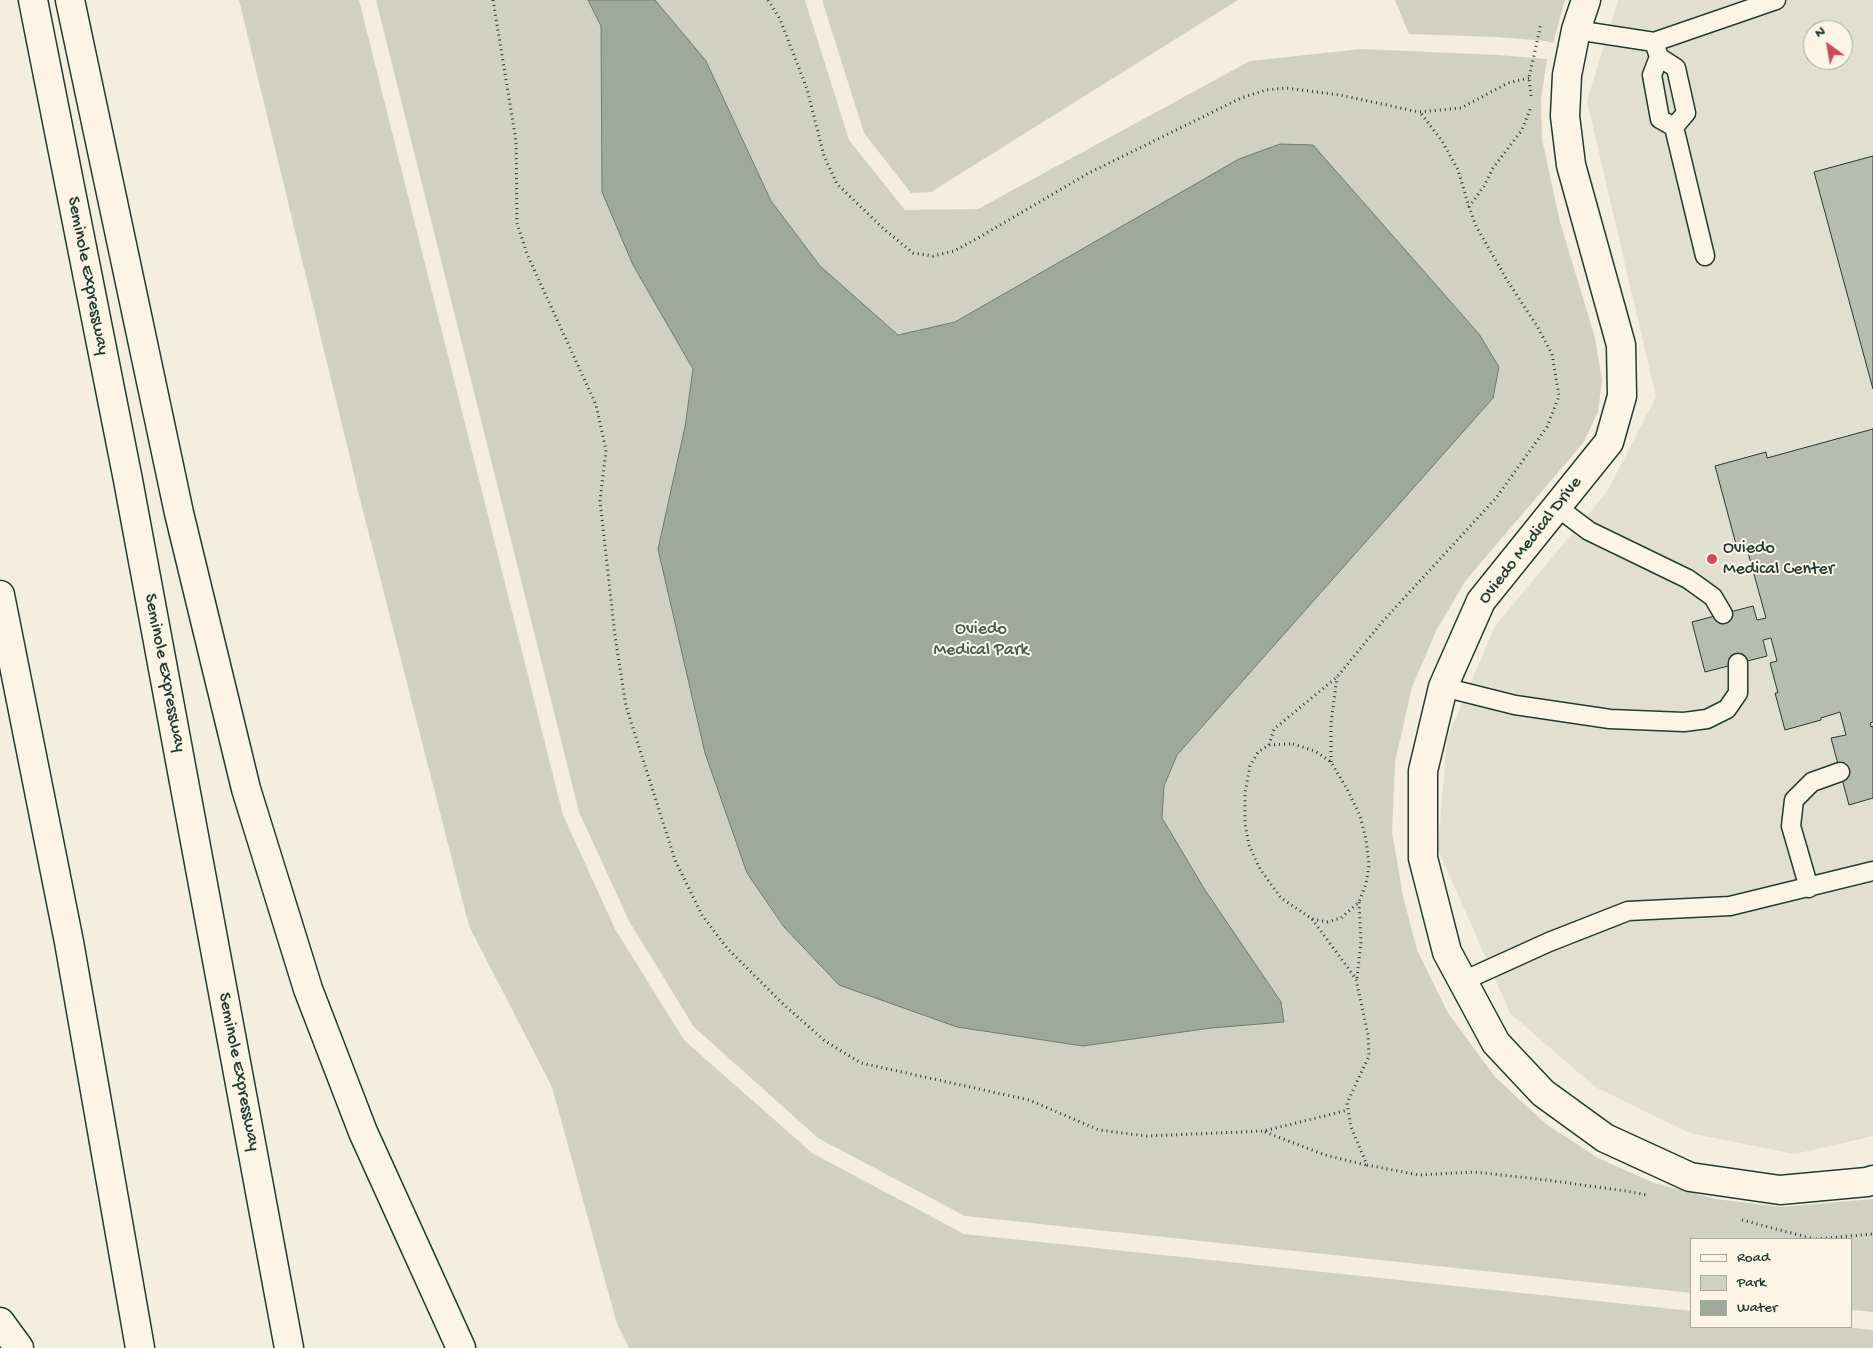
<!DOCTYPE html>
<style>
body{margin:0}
#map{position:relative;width:1873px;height:1348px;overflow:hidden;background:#f3eede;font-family:"Gochi Hand",sans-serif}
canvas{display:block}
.legend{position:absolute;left:1690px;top:1238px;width:162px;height:90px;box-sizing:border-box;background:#fcf5e5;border:1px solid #a4ab9e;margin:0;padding:6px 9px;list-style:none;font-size:15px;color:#1f3d34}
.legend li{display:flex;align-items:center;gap:10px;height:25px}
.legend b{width:25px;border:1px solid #a4ab9e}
.north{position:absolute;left:1803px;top:20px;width:50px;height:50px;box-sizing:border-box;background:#fcf5e5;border:1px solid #a4ab9e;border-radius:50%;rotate:328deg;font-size:14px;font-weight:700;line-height:20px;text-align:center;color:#1f3d34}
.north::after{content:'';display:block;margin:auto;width:18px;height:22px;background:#d1495b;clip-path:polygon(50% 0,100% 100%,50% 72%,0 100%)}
</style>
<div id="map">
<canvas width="1873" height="1348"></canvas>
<ul class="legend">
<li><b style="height:6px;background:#fcf5e5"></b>Road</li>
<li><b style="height:14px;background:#d0d1c2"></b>Park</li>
<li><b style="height:14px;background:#a0a89b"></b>Water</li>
</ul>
<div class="north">N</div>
</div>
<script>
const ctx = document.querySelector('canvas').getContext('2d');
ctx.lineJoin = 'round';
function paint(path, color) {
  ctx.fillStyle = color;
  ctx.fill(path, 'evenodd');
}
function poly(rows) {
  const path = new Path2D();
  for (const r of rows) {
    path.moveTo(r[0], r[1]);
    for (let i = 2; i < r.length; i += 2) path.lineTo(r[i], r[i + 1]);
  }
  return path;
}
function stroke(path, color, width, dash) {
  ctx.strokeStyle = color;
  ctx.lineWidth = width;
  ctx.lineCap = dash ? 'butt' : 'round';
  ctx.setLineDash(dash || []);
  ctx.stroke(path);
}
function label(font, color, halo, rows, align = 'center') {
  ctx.font = font + ' "Gochi Hand",sans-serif';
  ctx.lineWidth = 4;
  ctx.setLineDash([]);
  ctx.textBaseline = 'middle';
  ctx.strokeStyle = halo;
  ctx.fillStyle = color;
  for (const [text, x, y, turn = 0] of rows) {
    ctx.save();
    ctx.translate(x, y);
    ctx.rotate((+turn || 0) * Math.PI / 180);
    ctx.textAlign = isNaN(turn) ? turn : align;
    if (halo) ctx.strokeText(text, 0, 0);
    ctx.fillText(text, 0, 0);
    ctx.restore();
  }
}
const built = poly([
 [1618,0,1873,0,1873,1136,1795,1154,1690,1133,1595,1087,1510,1013,1438,849,1447,739,1495,626,1607,492,1656,397,1587,101],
 [1813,30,1843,30,1843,60,1813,60]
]);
const green = poly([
 [239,0,359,0,563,815,615,929,684,1040,812,1153,964,1234,1692,1311,1692,1327,1844,1327,1873,1330,1873,1348,629,1348,617,1324,552,1087,469,926,361,503],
 [376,0,805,0,849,140,905,210,978,209,1250,61,1362,49,1498,55,1547,59,1541,99,1542,139,1560,222,1595,338,1602,380,1598,412,1583,443,1466,580,1437,629,1412,687,1395,762,1392,832,1403,896,1417,950,1448,1013,1495,1077,1546,1124,1598,1158,1654,1183,1716,1199,1781,1207,1873,1199,1873,1312,1852,1310,1852,1239,1692,1239,1692,1293,965,1216,818,1138,694,1027,629,921,579,812],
 [822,0,1238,0,931,192,911,193,864,133],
 [1395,0,1565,0,1553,43,1546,41,1497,37,1409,34]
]);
const water = poly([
 [588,0,655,0,706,61,771,201,820,266,898,335,955,322,1239,159,1280,144,1313,145,1479,334,1499,367,1493,398,1177,755,1164,786,1162,818,1205,890,1281,1002,1284,1022,1211,1028,1083,1046,957,1027,839,985,784,927,747,873,705,753,658,549,685,427,693,369,633,265,602,192,601,26,588,0]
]);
const building = poly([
 [1873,156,1873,389,1814,172,1873,156],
 [1873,429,1873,722,1870,723,1871,727,1873,726,1873,798,1849,805,1831,738,1846,735,1840,712,1821,718,1821,720,1785,730,1775,693,1778,693,1770,663,1777,661,1771,638,1763,640,1767,656,1705,672,1692,622,1753,606,1757,620,1766,618,1746,545,1737,548,1715,466,1766,452,1767,458,1873,429]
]);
const path = poly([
 [493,0,516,141,517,223,527,254,596,405,606,450,600,501,615,636,626,706,675,860,702,915,727,948,782,1003,825,1041,861,1063,1029,1100,1099,1130,1147,1136,1264,1131,1348,1110],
 [768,0,780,19,807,89,824,156,837,184,885,230,913,253,933,256,954,251,978,238,1087,174,1241,98,1266,90,1286,88,1340,95,1419,112,1461,108,1508,83,1529,78],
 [1531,96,1529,78,1541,23],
 [1469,207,1484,186,1493,168,1522,130,1531,107],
 [1293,744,1315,751,1331,762,1347,789,1360,816,1366,839,1369,865,1366,884,1359,902,1341,918,1327,922,1312,919,1281,898,1260,869,1249,845,1245,824,1245,793,1250,766,1258,752,1269,745,1293,744],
 [1269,745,1274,729,1337,677,1383,621,1496,498,1547,427,1559,396,1552,354,1537,326,1507,280,1476,226,1469,207,1458,170,1442,141,1420,112],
 [1331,762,1331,723,1337,677],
 [1312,919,1356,979,1368,1035,1369,1056,1347,1103,1351,1127,1367,1165,1419,1175,1475,1172,1546,1180,1626,1191,1647,1195],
 [1357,978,1361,942,1359,902],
 [1265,1132,1325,1155,1366,1165],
 [1742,1220,1814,1239],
 [1816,1239,1873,1234]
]);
const service = poly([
 [1576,30,1654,42,1659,57,1676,68,1686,113,1674,127],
 [1654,42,1776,0],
 [1659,57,1652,75,1660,119,1674,127,1705,256],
 [1557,507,1589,531,1688,579,1713,597,1723,614],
 [1443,687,1515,705,1610,719,1684,722,1707,719,1727,709,1738,693,1738,663],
 [1809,888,1791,826,1794,800,1812,782,1840,772],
 [1463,981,1549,942,1628,911,1730,906,1873,871]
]);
const minor = poly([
 [1586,0,1576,30,1567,75,1565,116,1571,165,1621,345,1622,396,1609,442,1481,601,1443,687,1423,771,1423,858,1447,952,1496,1043,1543,1093,1605,1138,1690,1177,1780,1190,1867,1182,1873,1180]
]);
const motorway = poly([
 [33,0,128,480,289,1348],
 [70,0,179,513,246,789,308,989,363,1132,461,1348],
 [0,595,69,942,140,1348],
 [0,1322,19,1348]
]);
const markers = [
 [1712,559,6,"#d1495b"]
];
const streetNames = [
 ["Seminole Expressway",87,276,79],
 ["Oviedo Medical Drive",1531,541,-52],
 ["Seminole Expressway",164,673,79],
 ["Seminole Expressway",238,1072,79]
];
const poiNames = [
 ["Oviedo",1723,549],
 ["Medical Center",1723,570]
];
const parkNames = [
 ["Oviedo",981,630],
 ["Medical Park",981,651]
];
paint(built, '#e1dfd0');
paint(green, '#d0d1c2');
paint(water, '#a0a89b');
stroke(water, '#6c7d72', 1);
paint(building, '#b8bcae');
stroke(building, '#1f3d34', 1);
stroke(service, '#1f3d34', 21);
stroke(minor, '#1f3d34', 31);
stroke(motorway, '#1f3d34', 31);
stroke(path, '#1f3d34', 3, [1, 4]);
stroke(service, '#fcf5e5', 18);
stroke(minor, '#fcf5e5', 28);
stroke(motorway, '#fcf5e5', 28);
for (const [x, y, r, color] of markers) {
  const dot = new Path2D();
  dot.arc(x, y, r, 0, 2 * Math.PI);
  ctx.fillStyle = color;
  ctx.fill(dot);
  stroke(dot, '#fcf5e5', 2);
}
label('18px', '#1f3d34', '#fcf5e5', streetNames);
label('18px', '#1f3d34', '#fcf5e5', poiNames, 'left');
label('18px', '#425b50', '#fcf5e5', parkNames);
</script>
